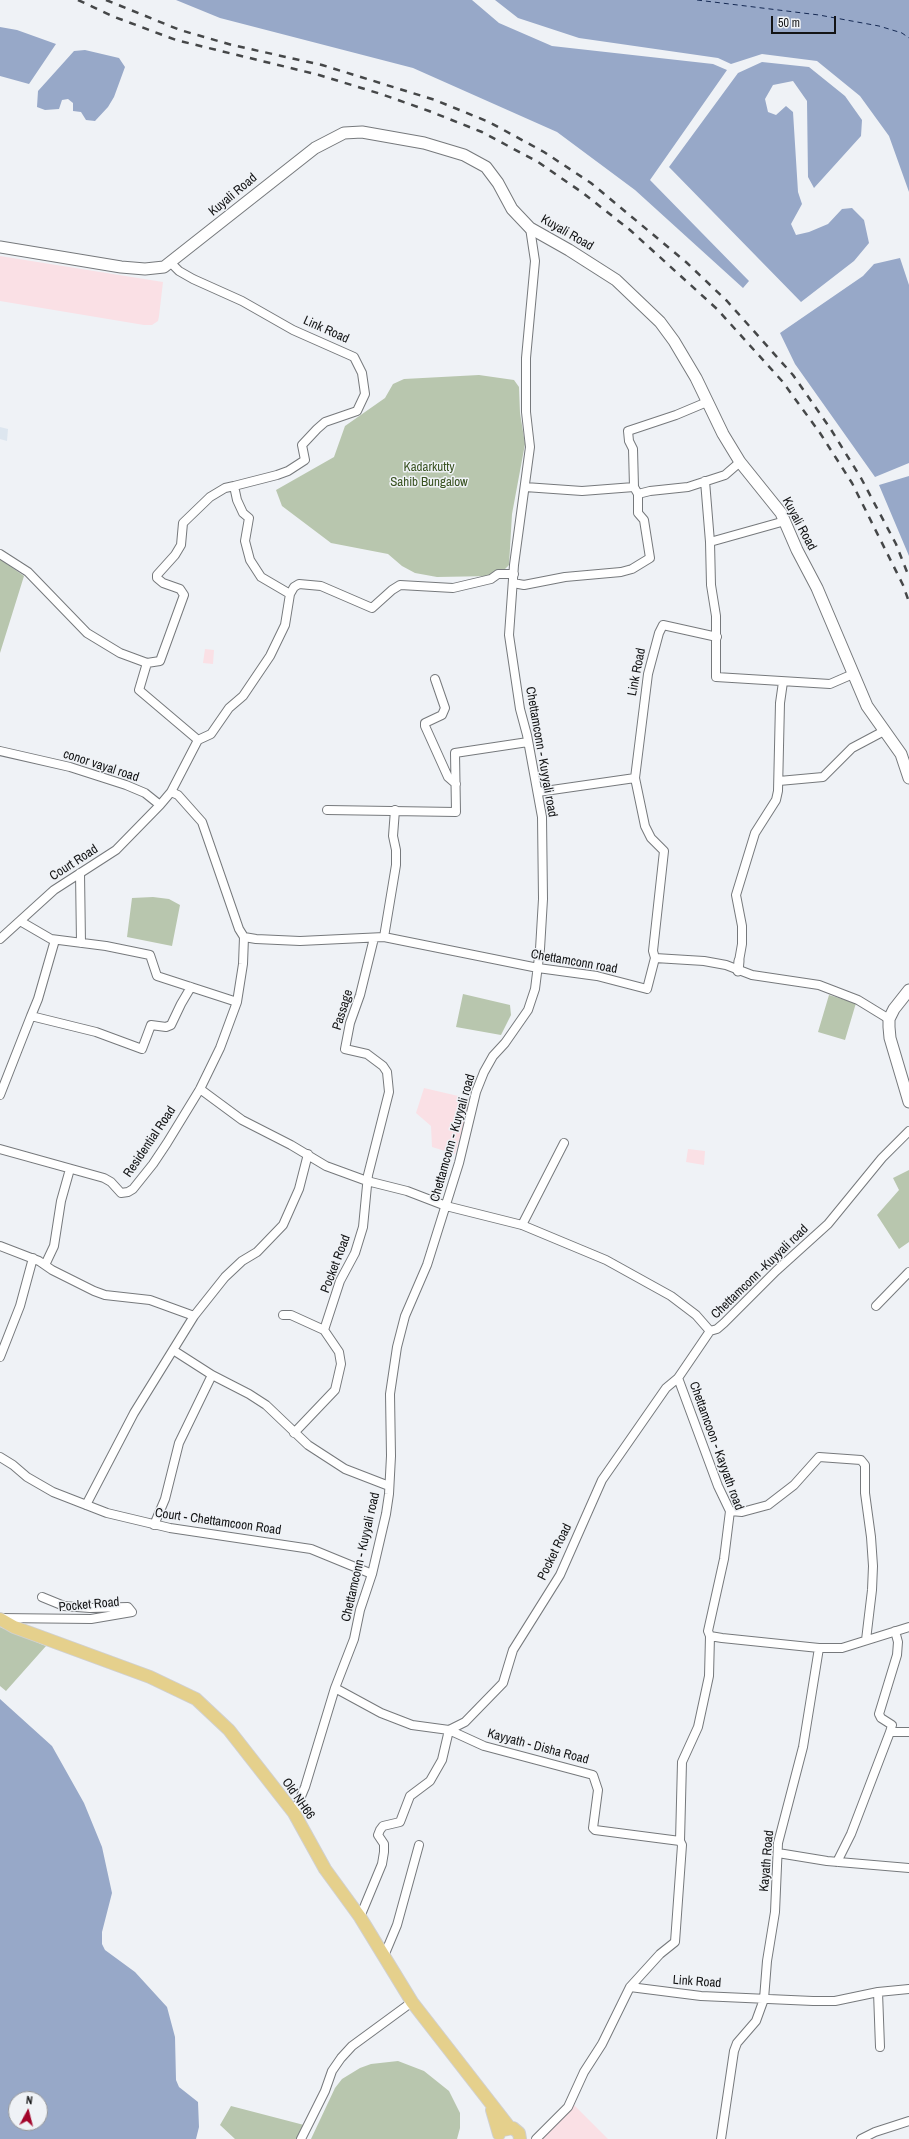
<!DOCTYPE html>
<style>
body{margin:0}
#map{position:relative;width:909px;height:2139px;overflow:hidden;background:#eff2f6;font-family:"Archivo Narrow",sans-serif}
canvas{display:block}
.north{position:absolute;left:8px;top:2091px;width:40px;height:40px;box-sizing:border-box;background:#eff2f6;border:1px solid #97999c;border-radius:50%;rotate:7deg;font-size:11px;font-weight:700;line-height:16px;text-align:center;color:#131415}
.north::after{content:'';display:block;margin:auto;width:14px;height:18px;background:#a3052b;clip-path:polygon(50% 0,100% 100%,50% 72%,0 100%)}
.scale{position:absolute;left:771px;top:16px;width:65px;height:18px;box-sizing:border-box;border:2px solid #131415;border-top:0;padding-left:5px;font-size:12px;line-height:14px;white-space:nowrap;color:#131415;-webkit-text-stroke:3px #eff2f6;paint-order:stroke}
</style>
<div id="map">
<canvas width="909" height="2139"></canvas>
<div class="north">N</div>
<div class="scale">50 m</div>
</div>
<script>
const ctx = document.querySelector('canvas').getContext('2d');
ctx.lineJoin = 'round';
function paint(path, color) {
  ctx.fillStyle = color;
  ctx.fill(path, 'evenodd');
}
function poly(rows) {
  const path = new Path2D();
  for (const r of rows) {
    path.moveTo(r[0], r[1]);
    for (let i = 2; i < r.length; i += 2) path.lineTo(r[i], r[i + 1]);
  }
  return path;
}
function stroke(path, color, width, dash) {
  ctx.strokeStyle = color;
  ctx.lineWidth = width;
  ctx.lineCap = dash ? 'butt' : 'round';
  ctx.setLineDash(dash || []);
  ctx.stroke(path);
}
function label(font, color, halo, rows, align = 'center') {
  ctx.font = font + ' "Archivo Narrow",sans-serif';
  ctx.lineWidth = 3;
  ctx.setLineDash([]);
  ctx.textBaseline = 'middle';
  ctx.strokeStyle = halo;
  ctx.fillStyle = color;
  for (const [text, x, y, turn = 0] of rows) {
    ctx.save();
    ctx.translate(x, y);
    ctx.rotate((+turn || 0) * Math.PI / 180);
    ctx.textAlign = isNaN(turn) ? turn : align;
    if (halo) ctx.strokeText(text, 0, 0);
    ctx.fillText(text, 0, 0);
    ctx.restore();
  }
}
const built = poly([
 [0,427,8,429,7,441,0,439]
]);
const education = poly([
 [0,256,163,282,159,316,158,321,152,325,144,325,0,301],
 [205,649,214,650,213,664,203,663],
 [424,1088,471,1099,455,1154,432,1147,431,1126,416,1113],
 [688,1149,705,1151,704,1165,686,1162],
 [574,2105,608,2139,539,2139]
]);
const green = poly([
 [479,375,514,380,519,387,520,413,525,444,512,514,509,565,502,572,492,576,437,577,415,573,402,566,388,554,331,543,282,506,276,490,334,457,345,426,385,398,393,384,404,379],
 [0,559,24,576,0,653],
 [153,897,169,899,180,905,172,946,127,937,132,898],
 [463,994,510,1005,511,1015,501,1035,456,1027],
 [829,995,856,1003,845,1040,818,1032],
 [909,1170,909,1242,899,1249,877,1215,899,1190,893,1178],
 [0,1627,46,1646,6,1691,0,1686],
 [398,2061,424,2071,449,2091,460,2113,460,2128,457,2139,311,2139,335,2088,342,2079,360,2068,371,2064],
 [231,2106,304,2125,297,2139,235,2139,220,2125]
]);
const water = poly([
 [176,0,472,0,499,23,552,46,713,64,727,70,650,180,749,281,743,288,635,190,557,132,413,68,220,18],
 [495,0,909,0,909,192,889,136,860,96,817,61,762,54,731,64,718,58,579,38,518,18],
 [0,27,17,30,56,44,29,84,0,76],
 [85,50,119,58,125,67,114,97,108,107,95,121,86,120,81,112,73,111,73,103,68,99,62,100,59,109,45,110,37,107,38,91,74,51],
 [762,62,809,67,845,96,862,120,861,136,814,188,808,177,807,101,793,81,773,85,765,99,768,112,776,115,786,106,793,112,798,192,802,204,791,224,796,235,809,232,828,224,842,209,852,208,864,220,869,243,854,261,801,302,669,167,738,73],
 [900,258,909,285,909,463,875,477,795,364,780,333,863,276,874,264],
 [909,476,909,556,879,485],
 [0,1699,52,1746,84,1803,102,1847,112,1893,102,1932,102,1944,105,1950,135,1972,167,2007,175,2037,176,2080,179,2087,198,2102,199,2127,196,2139,0,2139],
 [16,2099,40,2099,40,2123,16,2123]
]);
const ferry = poly([
 [697,0,819,15,879,26,902,33,909,38]
]);
const minor = poly([
 [171,263,179,271,193,279,242,301,293,330,354,357,362,373,365,394,357,411,325,422,317,429,302,445,305,460,288,471,277,475,234,486,237,500,243,513,249,518,245,541,250,560,261,577,290,594],
 [705,481,710,542,785,521],
 [525,487,582,491,634,487],
 [638,494,650,491,688,487,725,475,740,462],
 [710,542,711,585,716,616,716,677,830,684,853,674],
 [0,554,28,572,87,633,120,653,147,663,139,690,198,740,171,792,160,805,145,793,126,785,70,767,0,751],
 [513,583,524,585,565,577,621,572,632,569,650,558,644,520,638,513,638,494,634,487,633,449,629,441,628,431,676,415,707,402],
 [147,663,160,661,184,595,180,589,163,583,157,578,157,575,175,555,181,545,183,523,210,497,225,488,234,486],
 [435,679,445,708,442,715,425,723,425,726,448,777,456,784],
 [198,740,211,734,229,708,243,696,270,656,285,625,290,594,294,587,299,584,321,586,372,608,392,590,400,585,453,588,491,579,498,574,514,574],
 [635,778,645,826,651,838,664,851,653,951,655,958],
 [779,781,823,777,852,748,884,731],
 [538,792,635,778,648,674,659,633,663,625,717,637],
 [327,810,456,812,455,753,528,742],
 [80,873,81,943],
 [20,921,51,939,106,946,150,955,157,976,237,1002],
 [244,937,256,939,300,941,384,937,538,968,597,976,647,989,655,958,704,961,726,965,752,975,819,985,858,1000,889,1019],
 [384,937,396,865,396,850,393,836,395,810],
 [0,939,54,890,116,850,160,805],
 [55,940,38,999,31,1016,96,1032,142,1049,151,1025,166,1027,171,1025,181,1004,191,987],
 [739,961,742,944,742,926,736,895,755,833,776,800,778,791,780,703,783,682],
 [200,1089,242,1120,291,1145,326,1166,367,1181,407,1191,446,1206,522,1225,606,1260,671,1296,696,1315,710,1331,717,1329,724,1323,776,1271,828,1224,882,1158,909,1131],
 [0,1095,31,1016],
 [0,1149,104,1178,111,1182,121,1193,128,1192,133,1189,153,1164,167,1143,200,1089,220,1048,237,1002,243,964,244,937,239,929,202,822,178,795,171,792],
 [522,1225,564,1143],
 [0,1246,39,1261,52,1270,94,1291,105,1295,150,1300,194,1316,225,1277,242,1261,257,1252,283,1225,299,1189,308,1154],
 [45,1265,54,1246,61,1201,70,1169],
 [876,1306,909,1272],
 [283,1315,291,1315,324,1330,339,1352,341,1364,335,1390,294,1433],
 [324,1330,340,1281,355,1253,363,1227,368,1175,389,1092,387,1072,383,1066,367,1054,345,1049,350,1023,360,995,374,938],
 [710,1331,678,1378,718,1486,730,1511,724,1559,708,1631,710,1636,722,1638,819,1648],
 [173,1350,212,1375,249,1394,266,1405,308,1445,345,1469,389,1486],
 [0,1357,20,1306,33,1258],
 [0,1457,13,1465,27,1477,53,1492,107,1513,170,1528,311,1549,372,1574],
 [86,1505,134,1413,194,1316],
 [730,1511,742,1512,768,1505,794,1485,819,1457,861,1460,865,1465,865,1493,871,1537,873,1566,872,1590,866,1640],
 [154,1525,165,1499,179,1443,212,1375],
 [0,1618,91,1619,132,1612,128,1607,90,1608,64,1606,42,1597],
 [335,1688,381,1713,412,1725,449,1730,484,1746,593,1775,598,1790,593,1828,595,1830,680,1841],
 [890,1732,909,1732],
 [294,1813,305,1787,335,1688,354,1639,360,1610,372,1574,386,1514,389,1494,391,1456,390,1394,397,1347,405,1316,427,1265,459,1163,476,1092,484,1072,493,1056,505,1043,528,1010,535,989,540,949,543,899,542,817,527,735,520,709,509,635,514,565,530,447,526,412,526,358,535,261,530,228],
 [778,1853,827,1861,909,1868],
 [837,1862,851,1834,890,1732,892,1725,881,1718,879,1714,897,1655,898,1642,895,1631],
 [360,1917,382,1864,384,1852,384,1844,378,1835,380,1830,383,1826,400,1822,410,1796,430,1781,442,1760,449,1730,465,1722,503,1683,513,1650,560,1575,602,1480,666,1388,678,1378],
 [384,1956,397,1925,419,1845],
 [630,1987,701,1996,813,2001,835,2001,878,1992,909,1989],
 [878,1992,880,2047],
 [301,2139,325,2091,332,2071,341,2058,352,2046,412,2002],
 [536,2139,568,2107,584,2072,602,2044,630,1987,660,1954,675,1942,682,1845,680,1841,682,1762,698,1727,709,1676,710,1636],
 [721,2139,734,2051,737,2043,756,2021,764,1999,767,1961,775,1912,778,1843,803,1747,819,1648,842,1648,909,1627],
 [861,2139,875,2132,909,2121]
]);
const tertiary = poly([
 [738,971,739,961]
]);
const secondary = poly([
 [0,247,121,267,145,269,164,267,315,148,344,133,362,132,424,143,464,155,486,167,498,183,512,209,530,228,569,250,616,280,660,322,674,341,696,378,723,434,740,462,781,513,797,550,817,588,867,706,901,754,909,778],
 [909,990,894,1009,889,1019,889,1027,890,1038,909,1102]
]);
const primary = poly([
 [0,1619,14,1627,150,1677,196,1699,229,1730,294,1813,325,1869,360,1917,412,2002,510,2128],
 [492,2110,499,2134],
 [503,2130,513,2128,519,2133,520,2139]
]);
const rail = poly([
 [78,0,112,16,176,40,319,75,381,94,429,111,482,132,538,162,583,193,630,230,717,309,782,381,820,433,852,483,903,585,909,602],
 [106,0,180,30,232,45,322,65,435,100,489,122,544,152,591,183,686,262,727,301,793,375,830,428,861,478,896,544,909,577]
]);
const streetNames = [
 ["Kuyali Road",233,195,-40],
 ["Kuyali Road",567,233,30],
 ["Link Road",326,330,24],
 ["Kuyali Road",799,524,62],
 ["Link Road",637,672,-79],
 ["Chettamconn - Kuyyali road",541,752,80],
 ["conor vayal road",101,766,18],
 ["Court Road",74,863,-33],
 ["Chettamconn road",574,962,10],
 ["Passage",343,1010,-73],
 ["Chettamconn - Kuyyali road",453,1138,-74],
 ["Residential Road",150,1142,-56],
 ["Pocket Road",336,1264,-69],
 ["Chettamconn -Kuyyali road",760,1272,-44],
 ["Chettamcoon - Kayyath road",716,1446,70],
 ["Court - Chettamcoon Road",218,1522,8],
 ["Pocket Road",555,1552,-64],
 ["Chettamconn - Kuyyali road",361,1557,-77],
 ["Pocket Road",89,1605,-5],
 ["Kayyath - Disha Road",538,1747,15],
 ["Old NH66",298,1799,55],
 ["Kayath Road",767,1861,-85],
 ["Link Road",697,1982,4]
];
const parkNames = [
 ["Kadarkutty",429,468],
 ["Sahib Bungalow",429,483]
];
paint(built, '#dde6ef');
paint(education, '#fae0e5');
paint(green, '#b8c6ae');
paint(water, '#97a8c8');
stroke(ferry, '#152953', 1, [5, 4]);
stroke(minor, '#76797c', 10);
stroke(tertiary, '#76797c', 11);
stroke(secondary, '#76797c', 13);
stroke(primary, '#d0d0d0', 14);
stroke(minor, '#fff', 8);
stroke(tertiary, '#fff', 9);
stroke(secondary, '#fff', 11);
stroke(primary, '#e5d08c', 12);
stroke(rail, '#454748', 2.5, [7, 7]);
label('13px', '#131415', '#eff2f6', streetNames);
label('13px', '#395221', '#eff2f6', parkNames);
</script>
